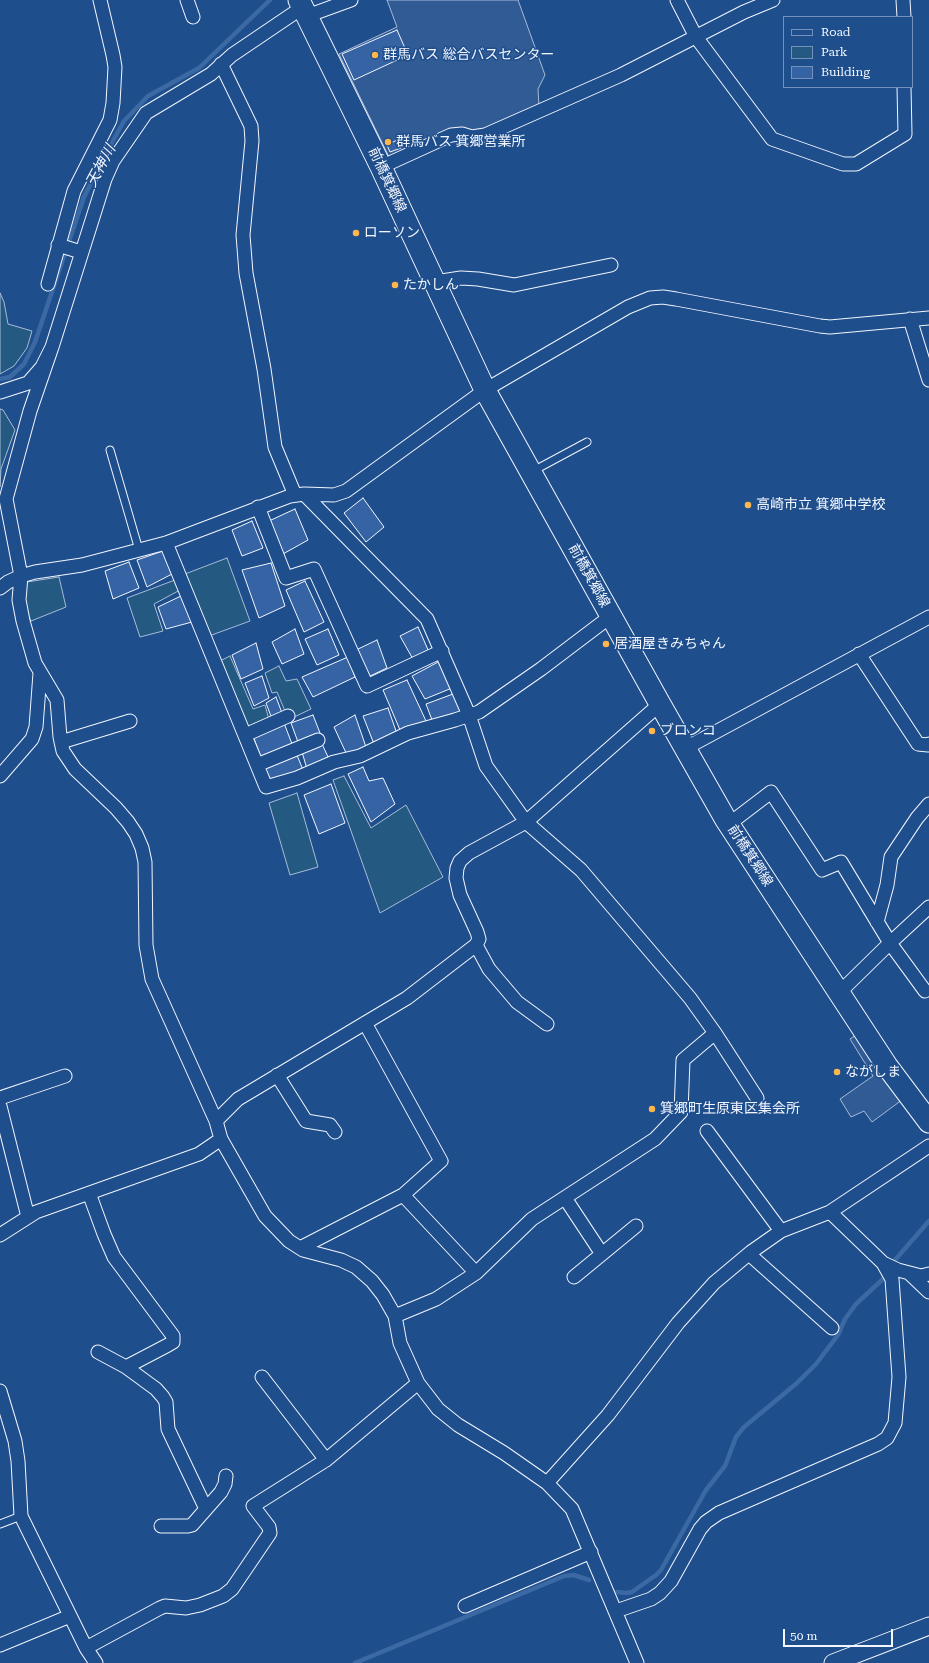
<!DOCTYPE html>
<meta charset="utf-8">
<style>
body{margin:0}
#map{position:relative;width:929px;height:1663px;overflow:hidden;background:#1f4e8c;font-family:"Roboto Serif",serif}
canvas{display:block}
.legend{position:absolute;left:783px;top:16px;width:130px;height:72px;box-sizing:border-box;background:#1f4e8c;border:1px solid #7391ba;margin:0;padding:5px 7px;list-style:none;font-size:12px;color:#f2f6ff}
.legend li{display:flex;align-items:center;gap:8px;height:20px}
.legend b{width:20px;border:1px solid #7391ba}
.scale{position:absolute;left:783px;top:1629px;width:110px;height:18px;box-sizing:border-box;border:2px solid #f2f6ff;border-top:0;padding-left:5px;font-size:12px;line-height:14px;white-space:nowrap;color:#f2f6ff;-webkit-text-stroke:3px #1f4e8c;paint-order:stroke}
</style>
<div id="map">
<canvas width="929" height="1663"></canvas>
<ul class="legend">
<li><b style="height:5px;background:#1f4e8c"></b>Road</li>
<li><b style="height:11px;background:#245a82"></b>Park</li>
<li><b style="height:11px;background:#3563a3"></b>Building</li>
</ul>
<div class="scale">50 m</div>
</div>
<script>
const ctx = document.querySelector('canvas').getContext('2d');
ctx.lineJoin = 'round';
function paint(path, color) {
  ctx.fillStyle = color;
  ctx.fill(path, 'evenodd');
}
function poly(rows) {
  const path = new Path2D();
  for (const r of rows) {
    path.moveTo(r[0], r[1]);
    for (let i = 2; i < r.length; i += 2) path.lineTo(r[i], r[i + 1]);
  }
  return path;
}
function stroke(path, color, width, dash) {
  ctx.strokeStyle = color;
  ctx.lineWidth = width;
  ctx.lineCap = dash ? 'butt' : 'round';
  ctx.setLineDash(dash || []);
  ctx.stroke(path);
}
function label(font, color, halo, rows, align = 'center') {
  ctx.font = font + ' "Roboto Serif","Noto Sans JP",serif';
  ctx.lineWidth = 3;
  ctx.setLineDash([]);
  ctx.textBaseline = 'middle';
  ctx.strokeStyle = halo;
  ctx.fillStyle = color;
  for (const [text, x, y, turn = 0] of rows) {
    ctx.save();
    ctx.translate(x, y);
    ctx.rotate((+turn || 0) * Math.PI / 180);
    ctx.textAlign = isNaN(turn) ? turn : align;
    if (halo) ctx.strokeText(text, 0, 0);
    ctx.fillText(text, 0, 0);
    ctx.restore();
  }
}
const green = poly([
 [0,293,4,302,8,324,32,331,27,348,14,366,0,374,0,293],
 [0,409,3,410,15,430,1,469,0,487,0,409],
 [227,558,250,621,209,636,185,574,227,558],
 [59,577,66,607,31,621,23,602,27,582,59,577],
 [175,580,180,590,154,604,163,631,140,637,127,598,175,580],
 [230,656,253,709,265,705,269,720,246,731,218,662,230,656],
 [279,666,286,681,297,679,311,709,292,718,285,711,277,692,272,693,265,673,279,666],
 [344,776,371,828,406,805,443,877,380,913,333,780,344,776],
 [297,793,318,867,290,875,269,803,297,793]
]);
const parking = poly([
 [387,0,518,0,545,75,538,89,539,107,485,131,390,159,339,54,397,27,387,0],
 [861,1032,906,1097,872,1122,864,1111,851,1117,840,1099,873,1076,850,1039,861,1032]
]);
const stream = poly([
 [0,379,10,377,24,364,35,342,84,197,105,155,124,121,148,96,199,68,270,0],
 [895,1260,929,1221],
 [617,1592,626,1593,632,1592,656,1575,661,1570,706,1490,725,1466,736,1437,744,1427,797,1383,816,1364,838,1335,845,1319,856,1304,883,1279],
 [355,1663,564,1576,574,1575,589,1580]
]);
const building = poly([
 [397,30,408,55,354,80,342,54,397,30],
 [397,140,401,148,390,152,387,145,397,140],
 [363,498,384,527,366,542,344,513,363,498],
 [295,509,308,540,283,554,269,521,295,509],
 [252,521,263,548,242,556,232,530,252,521],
 [163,551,172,574,147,587,137,560,163,551],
 [129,562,139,588,113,599,105,571,129,562],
 [271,563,285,606,259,618,242,570,271,563],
 [305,581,324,622,304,632,286,590,305,581],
 [181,596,192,622,166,629,158,607,181,596],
 [418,627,429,652,414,661,400,636,418,627],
 [295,629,304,654,282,664,272,642,295,629],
 [328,629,339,655,317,665,305,639,328,629],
 [377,640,387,668,368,677,356,650,377,640],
 [256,643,263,669,241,679,232,655,256,643],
 [348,657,355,677,313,697,302,677,348,657],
 [440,661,452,688,425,699,412,676,440,661],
 [262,676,269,698,254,706,245,683,262,676],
 [407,680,426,721,400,730,383,690,407,680],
 [453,694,461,711,432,720,426,704,453,694],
 [276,697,282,713,272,719,266,703,276,697],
 [388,708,396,731,374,744,363,716,388,708],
 [313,715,320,733,298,742,291,723,313,715],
 [355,715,366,747,347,755,334,727,355,715],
 [284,723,292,744,261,757,253,736,284,723],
 [322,744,329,759,307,769,302,752,322,744],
 [297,755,303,770,272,782,264,768,297,755],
 [363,767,369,781,383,778,395,804,371,822,348,774,363,767],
 [331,784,345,823,319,834,304,795,331,784]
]);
const service = poly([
 [110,450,139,550],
 [533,471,587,442],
 [0,1524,21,1516]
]);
const minor = poly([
 [187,0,193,17],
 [677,0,696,37,772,139,843,164,856,164,905,134,904,87],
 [903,0,904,17],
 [307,16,351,0],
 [221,64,251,126,252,141,243,235,246,273,264,369,275,447,295,495],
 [381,167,451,135,462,134,472,137,485,135,621,75,744,12,773,0],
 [58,245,81,252],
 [435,282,461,278,478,279,514,285,611,265],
 [48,284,74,191,110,120,113,103,115,67,113,55,100,0],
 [910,319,929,380],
 [52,347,30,411,6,499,21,576,19,600,23,621,35,663,57,700,60,737,63,751,75,769,116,808,128,822,136,834,142,848,145,862,146,945,152,979,216,1121,221,1139,265,1216,289,1241,303,1250,341,1260,356,1267,372,1281,383,1295,395,1316,400,1343,418,1383,438,1409,458,1425,504,1453,547,1483,572,1509,637,1663],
 [0,392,28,383,42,367,52,347,105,179,113,161,146,113,211,74,232,55,303,7],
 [304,494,427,619,469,715,486,766,526,822,581,870,690,998,715,1033,757,1098],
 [258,507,286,578,314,569,367,686,442,651],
 [166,543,266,787,297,778,334,762,360,756,408,733,455,720,479,712,541,669,611,616],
 [0,588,8,582,21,576,35,572,82,565,166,543,290,496,304,494,334,495,346,491,485,390,628,307,650,298,663,297,676,299,820,326,830,327,929,318],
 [859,654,918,744,928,745,929,744],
 [245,735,288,716],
 [61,742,130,721],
 [686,748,929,617],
 [257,765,318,740],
 [0,776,32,739,36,727,40,673],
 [729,824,771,792,822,870,841,862,890,943,840,992],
 [877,922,887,885,891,857,917,818,929,804],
 [476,945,489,969,517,1002,547,1024],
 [925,991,890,943,929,907],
 [365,1023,441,1161,403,1195],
 [277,1075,306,1121,330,1125,335,1132],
 [0,1098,65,1076],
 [0,1106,28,1217],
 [216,1121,238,1099,407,998,476,945,479,939,477,932,460,895,456,878,457,868,460,861,469,853,526,822,660,704],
 [707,1131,781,1231],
 [89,1193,104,1234,114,1257,173,1336,173,1342,168,1345,126,1367],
 [565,1198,602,1254],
 [830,1212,883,1263,898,1270,921,1276,929,1274],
 [0,1235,36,1212,199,1154,221,1139],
 [300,1248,403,1195,476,1273],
 [749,1254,832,1328],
 [909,1273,929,1292],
 [574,1277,636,1226],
 [395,1316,436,1299,476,1273,532,1219,655,1139,681,1112,683,1060,715,1033],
 [98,1352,126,1367,156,1389,163,1397,166,1402,168,1429,206,1509],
 [262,1377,326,1460],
 [0,1391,15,1441,18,1461,21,1516,86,1648,96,1663],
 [547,1483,608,1415,678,1323,714,1283,751,1252,781,1231,830,1212,929,1146],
 [161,1526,188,1526,192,1525,221,1492,225,1484,226,1476],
 [465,1606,591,1552],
 [616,1611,651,1599,660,1593,671,1581,700,1529,706,1522,719,1513,878,1444,887,1438,895,1423,899,1377,892,1279,883,1263],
 [0,1645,70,1616],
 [86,1648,160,1608,165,1606,186,1608,200,1605,223,1596,232,1589,270,1533,269,1527,253,1506,326,1460,418,1383]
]);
const tertiary = poly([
 [833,1663,929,1626]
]);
const primary = poly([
 [299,0,381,167,485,390,660,704,726,820,887,1066,929,1122]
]);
const markers = [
 [375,55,4,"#ffb74d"],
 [388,142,4,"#ffb74d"],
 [356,233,4,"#ffb74d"],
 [395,285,4,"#ffb74d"],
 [748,505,4,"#ffb74d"],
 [606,644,4,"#ffb74d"],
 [652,731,4,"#ffb74d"],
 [837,1072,4,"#ffb74d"],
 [652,1109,4,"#ffb74d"]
];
const poiNames = [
 ["群馬バス 総合バスセンター",383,55],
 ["群馬バス 箕郷営業所",396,142],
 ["ローソン",364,233],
 ["たかしん",403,285],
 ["高崎市立 箕郷中学校",756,505],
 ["居酒屋きみちゃん",614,644],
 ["ブロンコ",660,731],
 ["ながしま",845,1072],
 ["箕郷町生原東区集会所",660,1109]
];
const streetNames = [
 ["前橋箕郷線",387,180,65],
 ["前橋箕郷線",589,576,61],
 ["前橋箕郷線",750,856,57]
];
const waterNames = [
 ["天神川",101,166,-62]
];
paint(green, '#245a82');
stroke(green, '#a8bbd7', 1);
paint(parking, '#305b95');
stroke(parking, '#a8bbd7', 1);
stroke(stream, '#3b69a3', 4.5);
paint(building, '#3563a3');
stroke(building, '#f2f6ff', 1);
stroke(service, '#f2f6ff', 9);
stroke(minor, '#f2f6ff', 15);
stroke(tertiary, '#f2f6ff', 19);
stroke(primary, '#f2f6ff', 23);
stroke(service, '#1f4e8c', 7);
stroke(minor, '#1f4e8c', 13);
stroke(tertiary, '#1f4e8c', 17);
stroke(primary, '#1f4e8c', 21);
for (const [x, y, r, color] of markers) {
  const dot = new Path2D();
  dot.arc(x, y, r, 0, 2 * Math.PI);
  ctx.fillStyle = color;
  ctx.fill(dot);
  stroke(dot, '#1f4e8c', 1.5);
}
label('14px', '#f2f6ff', '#1f4e8c', poiNames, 'left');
label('14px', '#f2f6ff', '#1f4e8c', streetNames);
label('italic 15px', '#f2f6ff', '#1f4e8c', waterNames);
</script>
